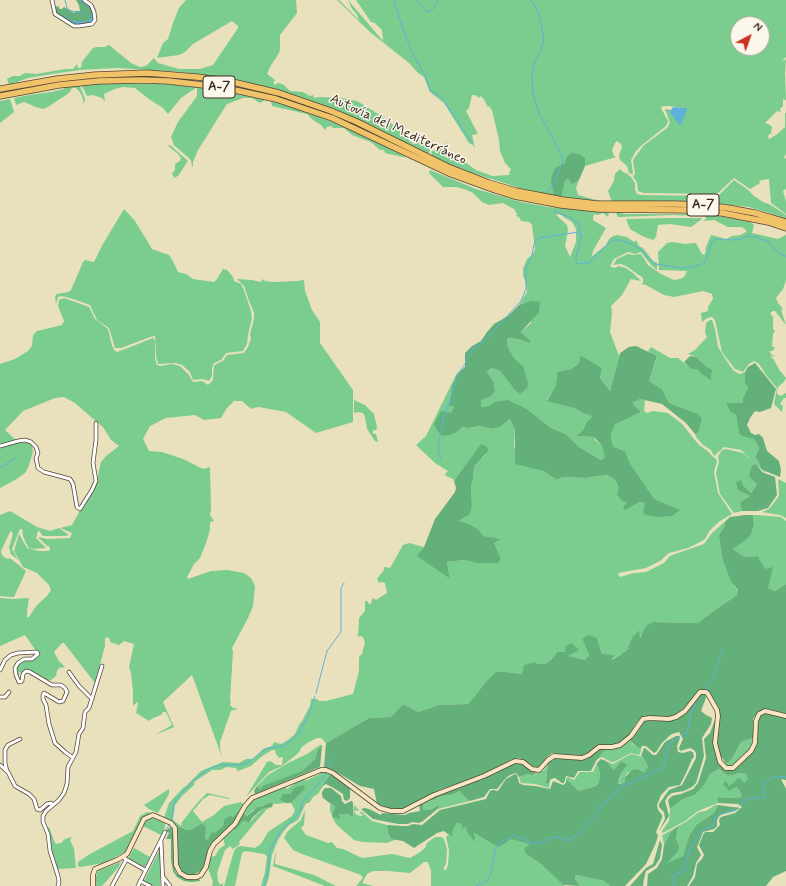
<!DOCTYPE html>
<meta charset="utf-8">
<style>
body{margin:0}
#map{position:relative;width:786px;height:886px;overflow:hidden;background:#e9e0bc;font-family:Mynerve,sans-serif}
canvas{display:block}
.north{position:absolute;left:730px;top:16px;width:40px;height:40px;box-sizing:border-box;background:#fbf7ec;border:1px solid #aea59a;border-radius:50%;rotate:41deg;font-size:11px;font-weight:700;line-height:16px;text-align:center;color:#3b2a1e}
.north::after{content:'';display:block;margin:auto;width:14px;height:18px;background:#c8321e;clip-path:polygon(50% 0,100% 100%,50% 72%,0 100%)}
</style>
<div id="map">
<canvas width="786" height="886"></canvas>
<div class="north">N</div>
</div>
<script>
const ctx = document.querySelector('canvas').getContext('2d');
ctx.lineJoin = 'round';
function paint(path, color) {
  ctx.fillStyle = color;
  ctx.fill(path, 'evenodd');
}
function poly(rows) {
  const path = new Path2D();
  for (const r of rows) {
    path.moveTo(r[0], r[1]);
    for (let i = 2; i < r.length; i += 2) path.lineTo(r[i], r[i + 1]);
  }
  return path;
}
function stroke(path, color, width, dash) {
  ctx.strokeStyle = color;
  ctx.lineWidth = width;
  ctx.lineCap = dash ? 'butt' : 'round';
  ctx.setLineDash(dash || []);
  ctx.stroke(path);
}
function label(font, color, halo, rows, align = 'center') {
  ctx.font = font + ' Mynerve,sans-serif';
  ctx.lineWidth = 3;
  ctx.setLineDash([]);
  ctx.textBaseline = 'middle';
  ctx.strokeStyle = halo;
  ctx.fillStyle = color;
  for (const [text, x, y, turn = 0] of rows) {
    ctx.save();
    ctx.translate(x, y);
    ctx.rotate((+turn || 0) * Math.PI / 180);
    ctx.textAlign = isNaN(turn) ? turn : align;
    if (halo) ctx.strokeText(text, 0, 0);
    ctx.fillText(text, 0, 0);
    ctx.restore();
  }
}
const green = poly([
 [186,0,296,0,297,13,280,35,280,49,279,53,270,67,267,74,275,80,273,83,276,85,277,83,279,83,284,85,290,91,303,92,310,96,313,95,314,98,320,97,341,98,357,101,388,120,411,142,414,144,421,142,424,144,430,149,429,154,364,122,331,108,279,90,230,79,181,72,117,68,80,70,52,74,28,78,9,85,7,79,13,76,20,76,25,73,36,74,66,69,73,69,77,64,78,68,81,68,82,62,93,48,96,47,105,47,109,45,131,63,140,67,146,66,154,58,158,63,179,69,200,69,213,65,238,28,238,26,232,21,193,44,185,52,179,55,157,58,163,43,168,39,173,23,179,8],
 [337,0,339,0,359,20,357,14,352,9,348,0,383,41,382,30,375,23,371,22,356,0,786,0,786,57,782,61,785,60,786,59,785,73,786,100,783,99,783,106,780,109,781,112,777,111,765,123,770,125,772,127,771,134,769,134,768,137,769,139,776,135,785,127,785,113,786,112,786,154,783,159,786,158,786,189,783,191,786,201,786,214,771,203,769,179,762,180,759,181,760,183,750,189,734,178,718,193,715,194,644,193,638,191,637,183,633,176,635,174,633,160,643,146,667,128,670,123,665,109,672,110,670,112,685,108,669,106,663,106,661,108,668,121,667,124,665,127,642,145,636,151,631,160,633,173,632,174,629,173,627,166,620,160,619,155,622,147,621,144,617,141,615,143,612,150,614,156,616,157,585,166,585,158,565,163,554,196,520,188,482,176,453,166,431,156,432,151,441,149,448,142,442,154,447,155,450,154,462,160,476,170,492,176,510,175,509,173,511,169,505,163,500,151,499,140,492,110,489,106,488,107,483,98,480,96,479,98,475,95,472,95,469,108,466,111,478,134,472,135,475,149,473,145,469,143,444,103,430,92,424,77,418,73,409,63,370,32],
 [738,24,762,24,762,48,738,48],
 [133,82,136,84,164,84,190,86,216,89,267,99,260,103,252,98,243,98,227,104,198,150,193,162,193,166,192,167,191,160,174,145,171,137,178,122,197,96,197,87,181,98,168,114,163,108,149,99,135,88,123,87,115,89,104,94,105,102,102,98,93,95,87,96,82,86,107,83],
 [76,86,80,86,81,89,85,99,84,104,82,96,79,91,76,88,72,88,69,93,48,107,43,109,36,107,24,102,16,105,14,98,29,95,51,92,64,89,64,87],
 [10,99,14,112,0,123,0,101],
 [271,101,302,110,339,125,386,146,407,158,385,153,384,150,380,150,371,142,352,135,344,128,333,128,331,126,327,127,325,130,321,125,313,120,307,114,272,106],
 [170,145,188,161,178,176,171,179,174,177,172,174,175,170,175,164,180,161,181,158,177,153,168,146],
 [620,169,623,172,626,173,631,177,635,183,635,190,637,194,641,195,718,196,734,180,747,189,754,196,763,202,771,205,786,215,786,218,749,207,714,203,690,201,612,202,608,191,614,181,615,174],
 [430,170,476,189,521,202,548,207,609,212,608,217,603,213,598,215,594,214,593,217,593,220,606,228,594,249,591,257,606,245,609,239,613,236,617,235,627,237,634,242,636,240,639,246,643,248,653,261,657,263,657,270,651,265,641,252,635,254,628,252,614,259,610,266,614,268,619,266,626,268,633,273,641,281,631,279,622,295,611,306,612,312,610,332,619,356,610,391,600,378,602,370,580,355,579,363,571,369,557,372,556,385,547,400,574,408,585,414,592,416,586,423,583,430,576,436,594,437,595,440,602,446,606,458,601,460,579,447,566,434,551,428,527,409,517,405,494,402,488,406,481,407,481,400,490,397,495,392,494,382,487,372,491,368,500,371,514,389,523,366,515,359,508,348,507,338,518,339,529,343,532,342,521,332,531,323,530,301,519,305,527,292,526,283,523,276,523,269,527,259,532,255,535,250,532,225,529,222,521,221,519,217,516,216,517,214,514,209,503,203,489,205,482,202,473,193,467,190,456,187,443,187,429,173],
 [559,214,572,222,576,229,576,242,570,257,565,246,568,230,567,225,556,215],
 [568,179,572,183,579,180,576,188,578,195,592,199,608,202,560,197,562,194,564,180],
 [124,209,135,221,152,249,169,255,173,261,178,272,186,274,193,279,214,282,217,279,223,269,227,270,233,277,234,281,241,284,244,290,251,311,252,318,248,335,247,344,243,351,226,353,221,360,214,363,212,368,212,376,209,381,202,379,193,380,190,372,182,365,176,363,158,364,156,355,155,336,150,337,121,348,115,348,109,328,97,320,90,305,73,299,62,296,58,297,56,304,55,297,57,294,68,292,71,290,83,262,85,260,94,262,103,244],
 [619,212,624,214,689,214,719,216,750,222,754,225,752,233,778,239,786,235,786,280,783,289,776,298,778,303,783,309,781,310,786,325,775,311,773,311,770,313,773,317,773,329,775,331,773,334,772,346,775,348,772,351,769,351,771,354,775,357,770,356,774,360,780,371,786,378,784,382,778,387,777,392,777,394,781,396,786,393,786,398,784,398,780,404,783,406,782,412,774,404,777,388,766,375,759,364,754,361,749,364,743,372,735,369,722,352,715,320,712,317,707,318,702,322,701,313,708,311,708,307,713,299,712,294,703,291,674,297,664,295,646,285,641,284,643,283,643,278,626,266,621,264,613,265,617,259,628,254,634,255,641,254,648,265,661,274,674,280,680,279,684,277,687,271,659,270,658,252,667,243,672,242,685,244,696,243,700,251,703,255,705,254,706,247,711,235,726,239,732,236,741,235,747,231,742,227,728,227,714,220,703,221,706,219,706,217,704,216,672,215,619,217,618,217,616,213],
 [669,218,701,218,702,219,691,227,670,224,658,225,656,237,653,240,642,236,630,229,626,219],
 [237,279,252,280,261,282,263,279,265,281,273,282,297,281,304,280,305,291,312,310,320,322,320,343,353,390,353,422,316,433,286,412,259,407,253,408,251,409,242,401,234,401,227,408,221,418,204,420,195,415,166,418,150,426,143,439,149,451,162,452,183,459,203,469,210,467,211,509,210,515,214,521,210,522,210,530,206,543,200,558,194,564,187,577,188,579,211,571,227,570,244,573,251,578,255,586,253,606,248,618,232,648,233,651,230,700,231,702,230,705,233,708,237,708,237,709,231,711,220,742,220,748,222,757,192,675,163,702,174,727,155,735,172,725,166,712,163,712,161,715,153,718,149,721,136,713,138,703,137,702,133,706,133,691,131,673,129,667,134,644,124,641,119,645,110,642,110,639,107,637,105,638,105,646,95,683,64,643,62,643,54,652,59,661,65,667,59,668,56,673,57,675,51,680,45,680,29,670,25,670,22,673,19,672,19,680,16,668,19,663,24,659,32,660,36,658,39,655,39,653,36,651,25,635,0,646,0,598,13,599,29,598,27,611,27,617,29,617,37,605,47,596,51,590,49,585,37,573,23,567,14,551,19,534,27,548,39,551,49,551,50,549,50,547,46,545,38,537,47,539,70,538,72,533,60,528,72,525,97,480,101,462,106,456,119,446,111,440,103,427,91,417,75,403,64,397,55,398,23,411,5,430,17,441,0,445,0,364,15,359,28,351,32,346,33,335,37,331,62,325,64,321,58,306,59,300,64,298,89,307,95,319,108,329,112,346,115,351,117,352,128,348,153,338,155,341,155,358,157,365,160,366,172,364,180,366,189,375,193,382,202,381,208,385,213,380,214,366,216,364,223,361,227,355,244,353,248,347,251,339,250,334,254,319,254,313,248,298,244,286],
 [710,320,712,320,715,329,718,347,730,366,734,371,740,374,745,372,745,383,748,387,743,398,743,404,726,403,730,412,736,415,739,432,754,439,759,448,755,458,765,471,764,472,741,450,724,447,714,456,711,450,703,445,696,437,695,434,698,432,696,413,669,403,662,389,649,381,657,357,648,351,651,347,670,358,678,358,691,369,697,368,701,374,712,381,711,375,713,370,706,366,696,357,688,354,695,350,707,337,705,332,706,323],
 [459,372,452,385,449,405,455,406,451,413,462,427,468,428,480,426,493,429,500,427,510,419,515,430,514,448,530,467,543,471,557,480,563,477,585,478,607,475,615,480,619,488,639,502,645,503,662,503,654,499,647,491,631,465,625,451,614,447,612,443,611,435,615,423,641,412,634,405,633,401,640,399,645,400,644,411,647,413,653,411,668,413,682,424,699,445,709,452,711,455,716,459,717,461,714,472,718,493,732,514,720,521,710,530,705,539,700,542,688,548,669,553,660,561,646,568,618,573,620,577,634,573,646,572,664,563,669,557,672,555,704,544,712,533,730,517,725,522,724,528,731,582,738,591,737,595,712,612,698,623,653,622,639,638,639,630,632,637,627,650,611,660,602,654,597,638,582,639,589,655,585,660,567,656,565,652,557,652,551,660,545,664,537,664,522,674,505,672,486,682,468,704,439,705,418,712,403,704,391,717,369,718,326,743,321,738,317,738,307,743,301,748,300,751,296,755,282,766,269,772,246,797,267,762,270,761,276,765,282,765,283,757,279,758,276,754,275,750,272,750,261,757,251,766,238,771,236,768,226,767,221,770,212,770,194,782,195,784,183,795,175,805,173,820,181,826,182,822,198,802,207,793,229,798,229,799,210,795,203,799,193,811,202,822,214,815,224,806,241,802,244,805,241,812,233,817,224,819,223,826,208,840,205,838,206,830,200,824,193,829,188,830,174,825,164,818,169,803,183,788,186,786,201,771,223,762,239,763,246,759,253,759,263,749,272,746,274,742,281,744,288,740,295,734,299,725,302,721,310,706,311,699,317,699,319,701,326,701,353,694,359,671,359,657,362,654,365,642,363,637,360,636,358,637,359,618,365,611,365,601,367,601,370,605,373,598,376,600,387,593,385,583,382,582,379,583,377,579,384,570,384,567,390,568,403,545,409,543,424,547,418,556,450,579,447,562,465,560,476,563,501,558,494,543,500,539,484,536,478,529,467,523,459,521,467,516,472,505,471,486,473,480,474,467,486,454,472,458,454,481,453,479,446,476,445,474,448,471,435,463,416,445,426,436,457,373],
 [354,399,356,401,365,405,374,414,377,427,376,430,373,430,373,434,376,434,378,442,375,441,367,429,365,417,363,413,358,412,354,413],
 [30,442,32,445,33,452,28,468,25,473,15,480,0,488,0,448,18,443],
 [726,449,743,453,756,464,752,465,757,484,751,493,743,485,738,490,750,496,740,502,742,511,734,513,720,494,716,473,719,461,718,456,722,450],
 [778,479,786,483,786,518,780,515,762,512,769,509,779,496],
 [10,511,37,527,50,531,59,528,69,535,65,536,43,536,39,531,38,531,36,538,46,548,33,549,29,548,26,543,23,536,22,529,20,529,12,549,18,560,11,554,9,547,13,534,11,531,10,532,1,551,2,555,5,558,11,559,15,562,26,571,14,597,10,597,0,596,0,515],
 [753,515,758,515,781,517,786,521,786,584,775,591,768,588,764,569,758,556,745,557,731,549,745,541,754,524],
 [753,738,751,748,744,756,737,762,728,767,726,764,732,759,741,742],
 [630,741,634,745,642,746,640,754,638,755,631,753,614,762,611,762,602,757,598,759,607,748,621,747],
 [320,745,322,745,318,749,315,759,302,771,260,789,257,786,268,775,288,763,307,754],
 [631,754,643,757,648,767,644,772,637,769,627,773,625,777,625,782,618,784,622,772,625,768,621,761,614,770,605,761,613,764],
 [548,763,546,781,550,779,549,788,535,784,521,783,519,777,527,774,533,775,544,770],
 [597,763,600,774,599,782,596,786,579,791,566,779,568,777,574,780,580,772,593,772],
 [719,769,728,776,739,773,745,773,749,779,744,783,735,782,726,789,736,787,739,790,742,797,732,798,718,797,718,803,698,811,685,821,663,833,662,831,669,821,670,809,683,799,695,795,705,784,710,774],
 [325,771,332,774,330,775,318,794,314,796,309,803,306,803,298,820,289,825,284,831,278,840,272,855,269,877,266,886,261,886,265,872,267,856,264,854,245,851,242,853,235,886,224,886,234,851,237,847,241,846,255,848,261,844,268,832,292,816,295,810,291,803,305,789,280,800,286,803,273,804,270,802,252,811,247,816,243,813,250,802,263,795,285,786,287,789,300,780,304,779,305,781,320,774,320,772],
 [169,789,169,794,158,813,149,809,144,805],
 [459,791,467,799,470,801,438,809,440,807,438,805,430,810,423,810,423,803,431,799,432,801,441,796,452,795],
 [330,804,335,807,332,814,341,819,339,814,348,814,353,818,354,805,359,810,358,811,356,810,354,812,357,815,361,816,363,815,360,813,361,811,372,821,387,825,388,835,391,839,397,839,387,843,363,842,354,840,337,825,333,819,330,810],
 [715,805,718,805,714,813,696,825,689,836,683,856,665,864,679,845,676,839,678,827,670,833,664,845,662,834,663,835,687,821,699,812,706,811],
 [272,807,267,809,253,825,239,842,240,844,233,849,230,846,225,850,217,873,218,881,220,885,223,883,223,886,212,886,213,882,208,868,210,857,215,856,219,849,225,845,223,838,243,821,245,821,249,823,262,809],
 [305,810,304,825,301,828,306,835,328,843,332,842,337,848,343,849,362,858,392,854,410,858,420,852,425,848,427,843,435,837,441,837,444,839,447,849,446,864,443,869,446,870,448,865,449,850,446,837,448,835,452,836,453,830,457,823,462,824,461,828,466,827,476,842,474,833,494,845,500,847,511,839,520,840,531,844,526,854,541,864,563,885,565,886,431,886,431,871,428,862,424,862,410,873,388,871,373,871,367,874,362,883,373,886,356,886,363,878,361,875,302,854,293,850,284,838,287,832,301,820],
 [147,812,152,813,142,818,125,852,104,863,80,867,78,866,78,862,90,854,133,831,140,816],
 [153,818,165,823,165,827,161,835,143,826,147,820],
 [49,827,55,843,57,844,61,843,65,839,72,837,70,840,74,849,76,868,57,869,52,855,47,828],
 [134,848,150,857,145,867,128,859],
 [160,849,160,886,153,886,144,881],
 [276,850,275,864,314,875,336,886,325,886,273,866],
 [121,862,118,868,102,886,96,886,96,876,98,871],
 [576,875,604,881,610,886,580,886,575,879]
]);
const forest = poly([
 [76,0,83,0,92,8,93,18,89,23,75,25,70,23,56,13,55,7,58,6,60,9,62,9,64,7,74,13,76,11,80,11,79,5],
 [571,153,579,154,585,158,585,166,579,180,572,184,568,179,565,180,562,194,560,197,554,196,551,181,552,176,555,168,565,163,566,158],
 [530,301,540,302,539,312,521,332,532,342,529,343,518,339,507,338,508,348,515,359,523,366,528,383,527,388,520,394,514,389,500,371,491,368,487,372,494,382,495,392,490,397,481,400,481,407,488,406,494,402,508,400,527,409,551,428,566,434,579,447,601,460,605,458,602,446,594,437,576,436,583,430,586,423,592,416,585,414,574,408,547,401,556,385,557,372,571,369,579,363,580,355,600,367,602,370,600,378,610,391,620,353,629,347,636,346,657,356,649,381,662,389,669,403,696,413,702,418,698,433,695,434,686,423,662,404,640,399,633,402,634,405,641,412,615,424,611,435,612,443,614,447,625,451,631,465,654,499,680,510,672,516,657,517,645,515,643,512,645,503,639,502,625,510,623,508,627,502,622,501,617,494,619,488,615,480,607,475,585,478,563,477,557,480,543,471,515,464,515,430,510,419,500,427,493,429,480,426,468,428,462,427,455,433,445,436,441,435,437,430,434,424,441,411,451,413,454,406,449,406,452,385,459,372,465,367,465,353,472,346,481,341,487,332,494,324,508,316,519,305],
 [690,356,696,357,706,366,713,370,711,375,712,381,701,374,697,369,691,369,684,362],
 [755,363,776,389,771,408,760,412,755,411,750,418,747,425,751,433,755,435,759,434,763,438,767,451,779,461,781,470,780,477,765,471,761,468,758,461,755,458,759,448,754,439,742,436,739,433,736,415,730,412,726,403,743,403,743,398,748,387,745,383,745,372,748,367],
 [481,444,486,446,489,450,474,467,473,480,471,486,472,505,470,514,459,521,467,523,478,529,484,536,501,539,494,543,501,558,498,563,476,563,465,560,447,562,450,579,417,556,424,547,435,519,455,492,456,488,454,481],
 [756,464,762,472,775,477,777,495,768,508,758,511,742,511,740,502,750,496,738,490,736,482,741,480,743,485,751,493,757,484,749,476,752,465],
 [745,515,753,515,754,524,751,534,745,541,732,549,745,557,758,556,765,569,773,567,768,588,775,591,786,584,786,714,769,709,762,710,757,713,753,719,753,738,741,742,732,759,726,764,720,754,716,740,720,714,709,693,703,690,699,691,685,709,674,716,666,718,645,717,638,721,628,737,616,745,597,747,581,757,552,753,546,758,545,761,538,769,519,758,511,760,478,777,439,790,402,810,383,807,377,804,374,789,360,786,340,774,324,767,326,743,369,718,391,717,403,704,418,712,439,705,468,704,486,682,496,672,505,672,522,674,524,665,536,662,537,664,545,664,551,660,557,652,565,652,566,646,571,643,579,650,568,656,585,660,589,655,582,639,588,635,597,638,602,654,614,655,612,660,627,650,632,637,639,630,640,638,646,626,653,622,698,623,712,612,737,595,738,590,731,582,723,560,719,535,724,528,725,522,730,517],
 [701,693,705,693,707,695,701,711,706,715,712,718,711,724,702,738,704,756,696,783,692,787,684,791,672,793,668,796,665,801,669,816,659,831,665,819,664,812,659,807,659,804,669,790,682,785,696,758,696,753,694,750,690,748,680,751,679,748,683,739,679,732,672,734,668,737,661,744,657,751,654,753,646,746,642,746,639,748,630,741,645,720,651,719,671,721,678,718,689,709],
 [764,713,786,718,786,780,781,779,786,789,786,871,773,877,766,886,689,886,695,877,697,864,702,859,704,855,699,845,703,835,705,832,713,832,720,825,719,820,721,817,735,813,742,807,738,804,718,803,718,797,732,798,742,797,739,790,736,787,729,791,723,784,726,781,729,786,735,782,737,778,741,779,744,783,748,779,745,773,739,773,728,776,719,769,710,774,705,784,695,795,683,799,670,809,668,800,672,796,681,794,693,789,698,783,706,758,704,739,710,733,715,720,716,720,713,742,720,764,724,769,729,770,739,766,753,752,756,743,757,721,759,716],
 [676,736,679,736,680,738,677,746,678,752,683,753,690,751,693,752,694,757,692,759,687,771,680,785,669,787,661,795,657,805,658,810,662,815,662,818,656,832,658,836,655,845,646,864,625,886,610,886,604,881,576,875,575,879,580,886,563,885,541,864,526,854,524,849,530,844,511,839,500,847,494,845,474,833,476,843,467,832,466,827,461,829,462,824,457,823,453,830,452,837,444,831,437,833,414,848,403,841,391,839,388,834,387,825,403,826,408,826,413,824,422,825,440,810,486,799,490,791,493,790,498,791,506,779,515,774,517,775,519,783,523,785,535,786,550,789,553,781,563,785,566,783,566,779,579,791,596,786,599,782,600,774,597,763,601,759,606,761,614,770,621,761,627,765,622,772,619,779,618,784,620,784,625,782,625,777,632,770,637,769,644,772,648,767,643,757,641,756,644,748,645,748,653,755,656,755,665,742],
 [322,745,320,767,255,794,254,791,257,786,260,789,263,786,302,771,315,759,318,749],
 [607,748,596,761,591,771,578,771,574,778,566,776,564,783,562,783,555,778,551,779,548,784,546,782,548,763,553,758,584,760,588,758,598,749],
 [515,762,523,764,532,771,537,772,533,775,527,774,519,777,516,773,510,775,506,778,497,789,490,789,484,797,470,801,467,799,459,791,452,795,441,796,432,801,431,799,439,794],
 [332,774,350,789,350,798,347,801,344,800,343,794,332,787,326,784,322,786,330,775],
 [304,785,305,789,291,803,286,803,280,800,283,794,291,794,292,791,296,787],
 [325,788,331,788,341,796,342,801,345,804,351,801,353,802,353,818,348,814,339,814,341,819,333,817,332,814,335,807,323,798,322,795,322,792],
 [271,802,273,804,272,807,262,809,252,818,249,823,245,821,243,821,235,830,232,829,243,813,247,816,258,807,260,807],
 [423,803,423,810,430,810,438,805,440,807,423,821,419,823,412,822,408,824,398,824,373,819,361,809,365,808,369,809,381,815,382,813,405,815,409,813,420,811,419,805],
 [718,805,740,808,735,811,720,815,717,820,717,826,714,829,703,832,697,847,701,855,696,863,693,876,687,886,647,886,648,874,657,868,662,859,664,845,670,833,678,826,676,839,679,845,678,851,667,863,683,856,689,836,696,825,714,813],
 [240,810,241,812,237,819,225,832,213,842,209,847,205,863,201,871,191,876,183,873,180,870,177,865,174,825,188,830,193,829,200,824,205,825,206,830,205,838,208,840,212,832,215,833,223,826,224,819,230,816,233,817],
 [170,827,172,829,174,838,173,858,175,870,177,874,186,879,195,880,199,879,200,881,191,882,184,881,177,877,173,871,171,859,171,839,166,839,169,833,166,831],
 [660,840,662,845,660,858,655,866,646,871,644,879,643,886,630,886,646,868,653,864]
]);
const water = poly([
 [673,107,686,108,687,110,680,126,670,112]
]);
const stream = poly([
 [65,0,67,8,69,10,75,12,82,12,86,16],
 [394,0,401,23,411,50,425,76,430,90,442,98,472,143],
 [417,0,427,12,432,10,437,4,438,0],
 [531,0,539,13,544,39,541,50,534,63,532,77,533,94,539,113,561,154,563,161,553,185,546,193],
 [554,211,570,217,579,224,581,238,576,257,576,262,578,264,589,263,608,244,614,240,620,240,629,243,642,250,647,257,655,264,681,268,693,267,702,264,706,260,712,242,716,239,733,240,742,239,746,236,756,237,769,242,776,251,784,256,786,256],
 [441,460,438,448,441,431,443,419,454,389,456,377,465,364,469,355,474,348,485,340,521,301,526,289,526,267,532,255,534,244,539,238,579,232],
 [0,468,17,457],
 [705,690,713,678,723,649],
 [316,693,327,651,341,632,341,588,344,583],
 [682,735,687,733,691,714,695,703,702,693],
 [328,769,332,758],
 [740,805,746,800,752,798,765,798,763,782,775,777,786,777],
 [171,821,175,800,193,781,208,769,219,765,240,765,247,763,266,749,283,746,294,738,299,733,309,714,315,696],
 [166,830,169,825],
 [264,886,268,871,270,850,274,842,283,828,293,820,300,811,303,801,326,775,327,772],
 [476,886,487,881,490,875,496,848,500,842,514,835,533,843,540,843,553,837,558,837,567,841,574,837,592,819,597,813,601,805,616,793,620,787,635,781,663,768,669,745,673,741,680,736],
 [674,886,672,878,673,875,686,870,686,862,689,851,702,830,715,825,714,819,723,813,735,810,738,807]
]);
const canal = poly([
 [81,0,90,6,91,9],
 [63,17,72,22,85,23,92,20,93,14]
]);
const street = poly([
 [52,0,55,14,66,21,74,26,79,26,92,24,95,20,94,12,91,5,84,0],
 [0,446,18,441,25,440,31,442,36,447,38,453,36,458,38,468,44,472,70,479,73,484,77,507,80,509,92,490,96,481,93,463,96,440,96,423],
 [0,670,5,660,11,655,18,653,37,652,38,654,32,659,24,659,18,663,15,668,16,675,19,682,22,681,23,674,26,671,30,672,52,685,61,685,65,688,67,692,63,701,59,702,44,693,43,695,43,699,46,705,49,724,55,743,65,752,72,757],
 [69,672,79,686,92,699],
 [0,697,5,697,9,692],
 [0,765,8,772,15,786,29,794,34,799,37,809,40,810,47,804,51,803,52,806],
 [7,771,5,763,5,750,8,745,20,739],
 [161,841,163,886],
 [124,858,145,870],
 [163,877,170,886],
 [140,881,150,886],
 [58,886,59,882,58,876,50,851,48,834,43,822,43,816,46,811,59,800,64,793,67,784,68,767,76,752,79,734,83,728,85,712,89,708,102,666],
 [112,886,126,860],
 [138,886,165,832]
]);
const secondary = poly([
 [93,886,93,875,95,869,119,859,127,854,144,819,153,815,171,823,175,828,176,865,180,873,187,877,197,877,201,875,206,867,210,851,214,844,235,824,245,806,252,798,321,770,326,770,333,773,380,808,391,811,403,811,434,795,484,776,515,761,523,762,532,769,539,770,548,760,554,756,582,758,589,755,599,747,612,747,620,745,631,736,643,719,650,718,669,719,676,717,685,711,700,692,706,692,708,694,717,710,718,716,715,743,720,762,726,768,733,768,751,751,755,743,756,721,759,714,765,711,786,716]
]);
const highway = poly([
 [0,89,57,79,95,75,147,73,197,77,228,81,279,93,331,111,357,122,448,167,489,183,516,191,563,200,597,204,676,204,704,205,728,208,755,213,786,222],
 [0,96,59,85,99,81,141,80,168,81,221,87,276,99,332,118,451,174,495,190,514,196,561,205,598,209,687,210,722,213,768,222,786,228]
]);
const shields = [
 [219,87,32],
 [703,205,32]
];
const shieldNames = [
 ["A-7",219,87],
 ["A-7",703,205]
];
const streetNames = [
 ["Autovía del Mediterráneo",398,130,25]
];
paint(green, '#7acd8f');
paint(forest, '#63b07a');
paint(water, '#5fb0da');
stroke(stream, '#5fb0da', 1);
stroke(canal, '#5fb0da', 2.5);
stroke(street, '#554536', 4.5);
stroke(secondary, '#554536', 5.5);
stroke(highway, '#554536', 7);
stroke(street, '#fff', 3);
stroke(secondary, '#f9e7c3', 4);
stroke(highway, '#f1c369', 5.5);
for (const [x, y, w] of shields) {
  const box = new Path2D();
  box.roundRect(x - w / 2, y - 11, w, 22, 3);
  ctx.fillStyle = '#fbf7ec';
  ctx.fill(box);
  stroke(box, '#3b2a1e', 1);
}
label('bold 13px', '#3b2a1e', null, shieldNames);
label('14px', '#3b2a1e', '#fbf7ec', streetNames);
</script>
